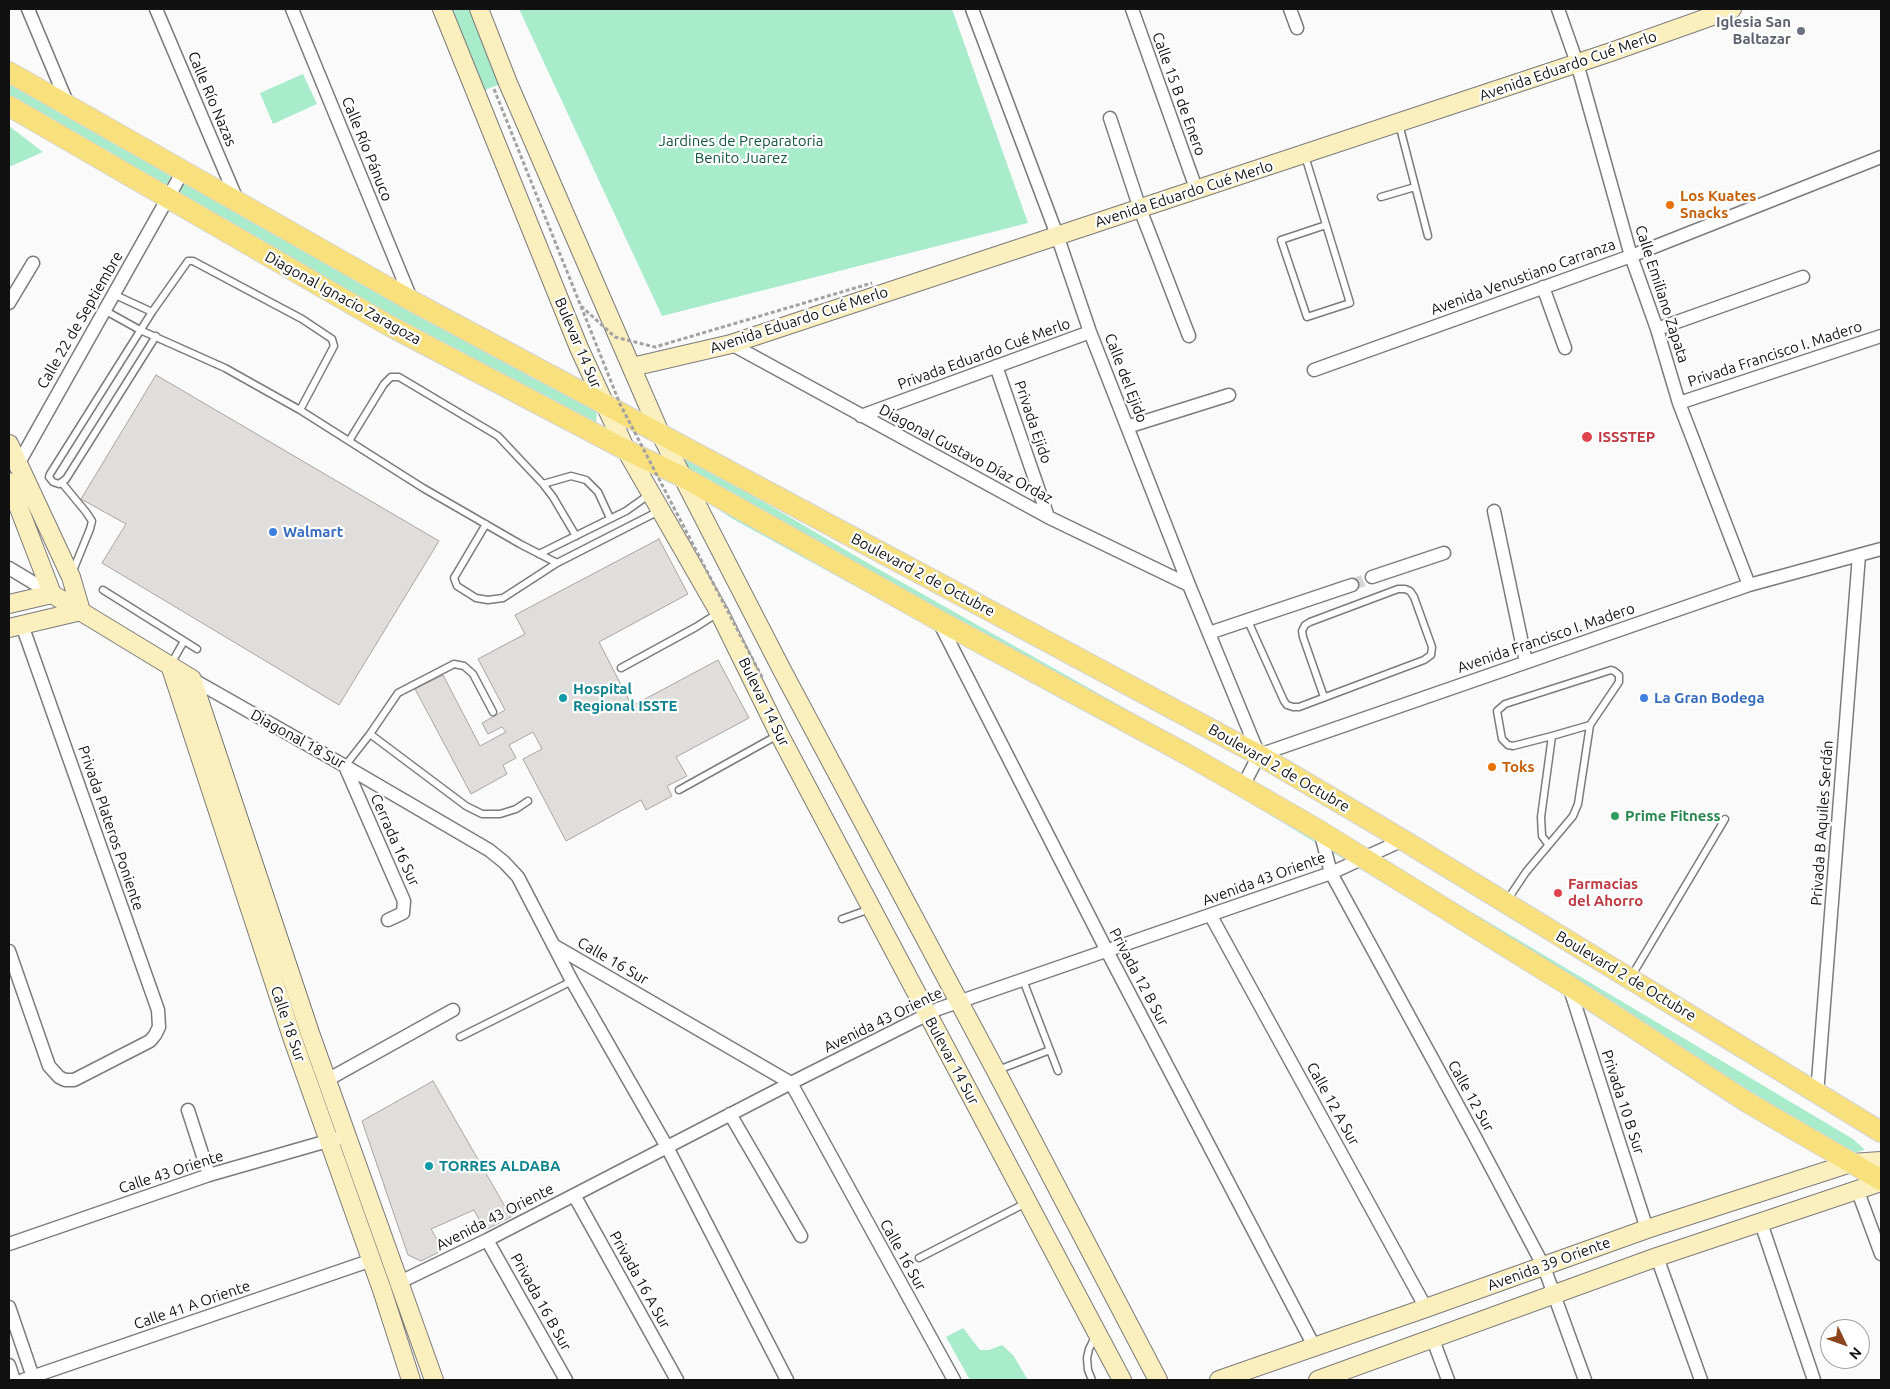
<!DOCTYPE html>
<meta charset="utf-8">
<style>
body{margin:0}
#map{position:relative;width:1890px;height:1389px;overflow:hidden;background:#fafafb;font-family:Ubuntu,sans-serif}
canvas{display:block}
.frame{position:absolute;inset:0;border:10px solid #111112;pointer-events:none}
.north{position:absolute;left:1820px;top:1319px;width:50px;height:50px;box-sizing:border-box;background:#fff;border:1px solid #a0a0a0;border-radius:50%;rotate:132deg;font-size:14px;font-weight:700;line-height:20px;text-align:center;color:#111112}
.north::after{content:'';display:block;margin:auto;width:18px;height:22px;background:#8a451d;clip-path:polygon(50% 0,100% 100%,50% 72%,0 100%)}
</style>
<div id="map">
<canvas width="1890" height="1389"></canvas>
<div class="frame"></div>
<div class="north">N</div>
</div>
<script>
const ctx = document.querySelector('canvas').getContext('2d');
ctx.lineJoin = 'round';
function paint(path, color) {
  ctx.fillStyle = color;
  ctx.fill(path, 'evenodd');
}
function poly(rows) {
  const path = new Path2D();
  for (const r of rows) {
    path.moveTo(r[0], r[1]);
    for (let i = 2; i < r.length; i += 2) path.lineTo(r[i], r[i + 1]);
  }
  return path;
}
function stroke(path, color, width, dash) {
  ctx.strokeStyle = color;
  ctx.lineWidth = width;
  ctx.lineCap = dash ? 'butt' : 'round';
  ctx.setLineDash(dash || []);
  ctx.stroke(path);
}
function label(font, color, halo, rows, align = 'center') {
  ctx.font = font + ' Ubuntu,sans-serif';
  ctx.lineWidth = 4.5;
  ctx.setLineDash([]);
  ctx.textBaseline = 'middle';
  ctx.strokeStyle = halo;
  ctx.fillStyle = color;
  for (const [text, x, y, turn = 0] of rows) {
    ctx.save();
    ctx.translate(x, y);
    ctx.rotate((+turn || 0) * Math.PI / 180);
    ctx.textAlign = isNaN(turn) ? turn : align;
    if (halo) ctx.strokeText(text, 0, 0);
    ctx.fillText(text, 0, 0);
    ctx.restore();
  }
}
const green = poly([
 [447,9,474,9,506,82,480,92],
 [519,9,952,9,1028,223,662,316],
 [303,74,317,104,273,124,260,93],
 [9,79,174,172,164,188,9,98],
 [9,126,43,152,9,167],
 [186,177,597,409,596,426,176,199],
 [684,455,866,562,1209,756,1200,772,1063,700,731,518,695,493],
 [1238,773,1853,1139,1865,1150,1844,1155,1308,838,1228,789],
 [963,1328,980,1350,989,1350,1002,1345,1013,1355,1028,1380,970,1380,946,1337]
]);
const building = poly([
 [156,375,439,541,339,705,102,563,126,524,81,499,156,375],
 [659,539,688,594,599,642,632,706,718,660,749,718,676,757,687,776,667,786,672,796,646,810,641,800,566,841,523,759,542,749,533,732,509,745,516,758,503,765,507,774,471,794,415,689,443,675,480,746,506,732,502,727,488,734,482,723,505,710,478,659,525,634,515,615,659,539],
 [433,1081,511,1217,485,1230,474,1210,431,1229,443,1250,421,1261,408,1255,362,1121,433,1081]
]);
const streetTunnel = poly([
 [1352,585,1372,577]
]);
const lane = poly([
 [1399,124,1428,236],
 [1305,156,1350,303,1307,317,1281,240,1326,225],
 [1381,197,1415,187],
 [113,294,152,312],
 [104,310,140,330,225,368,300,410,423,488,520,544,557,563,659,511],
 [156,336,66,479,59,484,53,482,49,477,50,474,152,312,188,261,193,261,302,319,332,339,334,346,300,410],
 [349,441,384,384,391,377,399,377,498,436,543,484,553,497,576,536],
 [62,483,86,512,92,521,90,529,72,573],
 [543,484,571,476,586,480,598,492,610,518],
 [486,524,454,578,457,586,476,598,488,600,503,598,557,563],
 [539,554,626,511,650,494],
 [103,590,197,649],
 [1248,621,1284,701,1287,705,1293,707,1299,707,1424,660,1431,655,1432,647,1414,597,1410,591,1405,589,1398,589,1310,622,1305,625,1302,631,1303,637,1324,697],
 [171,664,184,641],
 [621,668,696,627,718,613],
 [370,734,466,806,482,814,500,814,516,809,528,801],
 [1552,736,1590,725],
 [345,766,370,734,398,693,454,664,464,666,473,674,493,712],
 [679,790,778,735],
 [1506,902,1526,872,1573,816,1578,804,1590,725,1619,682,1619,675,1614,671,1611,670,1505,704,1497,711,1502,739,1508,745,1513,746,1552,736,1541,817,1542,836,1548,844],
 [842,919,870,909],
 [1631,977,1725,819],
 [1023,980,1058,1071],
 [460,1037,572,981],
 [998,1070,1050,1050],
 [919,1258,1026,1203],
 [1092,1380,1088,1370,1087,1358,1089,1349,1095,1337]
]);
const street = poly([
 [28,9,69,107],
 [156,9,238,202],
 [292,9,412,301],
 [972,9,1057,235,1090,332,1189,585,1259,755],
 [1132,9,1197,191],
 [1290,9,1297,28],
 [1558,9,1577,63,1631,256,1657,329,1679,403,1749,585],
 [1110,118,1140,209,1189,336],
 [1543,287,1565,348],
 [9,303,33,263],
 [1657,329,1803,277],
 [731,344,1048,517,1189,585],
 [996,366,1048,517],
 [1314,370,1631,256,1881,157],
 [1679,403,1881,336],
 [861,416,1090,332],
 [1127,427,1229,395],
 [16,468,183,171],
 [1494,511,1526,662],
 [9,568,52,594],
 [1372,577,1444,553],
 [938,620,1107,951,1314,1346],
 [1209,633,1352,585],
 [192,679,345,766,489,850,504,862,518,877,572,981,667,1147,787,1380],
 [345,766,404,901,403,913,388,920],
 [1242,788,1259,755,1749,585,1881,549],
 [1320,831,1331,873,1474,1135,1544,1267,1585,1380],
 [1211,916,1426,1308],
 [553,945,791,1083,954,1380],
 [9,951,49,1066,59,1077,65,1080,74,1080,150,1041,155,1035,159,1027,158,1010,22,625],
 [1569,986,1647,1229],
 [327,1080,453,1010],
 [1817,1094,1859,555],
 [188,1110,209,1175],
 [730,1114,801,1236],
 [1857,1189,1881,1254],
 [574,1195,677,1380],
 [1761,1223,1814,1380],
 [487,1240,566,1380],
 [9,1244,209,1175,345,1136],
 [1657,1257,1701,1380],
 [400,1282,487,1240,791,1083,938,1009,1331,873,1403,840],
 [9,1307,34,1380],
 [1432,1337,1448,1380],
 [9,1365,14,1380],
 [23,1380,372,1260]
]);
const secondary = poly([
 [442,9,579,348,626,450,719,612,779,734,1122,1380],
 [479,9,508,83,660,433,783,672,996,1071,1158,1380],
 [632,367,731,344,1611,52,1732,9],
 [9,444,71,577,81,611],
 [9,482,52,594],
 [52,594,192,679,310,1033,434,1380],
 [9,604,52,594],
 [9,628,81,611],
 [170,665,293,1040,382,1290,411,1380],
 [1219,1380,1426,1308,1647,1229,1851,1163,1881,1161],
 [1318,1380,1657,1257,1881,1182]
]);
const primary = poly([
 [9,72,412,301,1259,755,1403,840,1881,1132],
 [9,106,388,325,626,450,683,477,938,620,1188,755,1320,831,1568,985,1747,1102,1881,1180]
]);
const pathBridge = poly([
 [494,89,620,404,763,679],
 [581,306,615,337,655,347,872,283]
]);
const markers = [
 [1801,31,5,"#6b7280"],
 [1670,205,5,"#e8710a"],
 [1587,437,6,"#e0444e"],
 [273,532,5,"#3f7fe0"],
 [563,698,5,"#0f9aa8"],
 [1644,698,5,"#3f7fe0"],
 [1492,767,5,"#e8710a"],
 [1615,816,5,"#2e9e5b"],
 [1558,893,5,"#e0444e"],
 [429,1166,5,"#0f9aa8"]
];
const worshipNames = [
 ["Iglesia San",1791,22],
 ["Baltazar",1791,39]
];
const streetNames = [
 ["Avenida Eduardo Cué Merlo",1568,66,-19],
 ["Calle 15 B de Enero",1179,94,70],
 ["Calle Río Nazas",212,99,67],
 ["Calle Río Pánuco",367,149,68],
 ["Avenida Eduardo Cué Merlo",1184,194,-18],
 ["Avenida Venustiano Carranza",1523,277,-20],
 ["Calle Emiliano Zapata",1662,294,72],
 ["Diagonal Ignacio Zaragoza",343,298,29],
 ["Calle 22 de Septiembre",80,320,-60],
 ["Avenida Eduardo Cué Merlo",799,320,-18],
 ["Bulevar 14 Sur",578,343,67],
 ["Privada Eduardo Cué Merlo",984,354,-20],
 ["Privada Francisco I. Madero",1775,354,-18],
 ["Calle del Ejido",1126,378,69],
 ["Privada Ejido",1033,422,71],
 ["Diagonal Gustavo Díaz Ordaz",966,454,28],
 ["Boulevard 2 de Octubre",923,575,28],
 ["Avenida Francisco I. Madero",1546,638,-19],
 ["Bulevar 14 Sur",764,702,64],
 ["Diagonal 18 Sur",298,739,29],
 ["Boulevard 2 de Octubre",1279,768,30],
 ["Privada B Aquiles Serdán",1822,823,-86],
 ["Privada Plateros Poniente",111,828,71],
 ["Cerrada 16 Sur",395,840,66],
 ["Avenida 43 Oriente",1264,879,-20],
 ["Calle 16 Sur",613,961,30],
 ["Boulevard 2 de Octubre",1626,976,31],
 ["Privada 12 B Sur",1139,977,62],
 ["Avenida 43 Oriente",883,1020,-26],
 ["Calle 18 Sur",288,1024,71],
 ["Bulevar 14 Sur",952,1061,62],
 ["Calle 12 Sur",1471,1096,61],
 ["Privada 10 B Sur",1623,1102,72],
 ["Calle 12 A Sur",1333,1104,61],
 ["Calle 43 Oriente",171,1172,-18],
 ["Avenida 43 Oriente",495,1217,-27],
 ["Calle 16 Sur",903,1255,61],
 ["Avenida 39 Oriente",1549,1264,-20],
 ["Privada 16 A Sur",640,1280,61],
 ["Privada 16 B Sur",541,1302,61],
 ["Calle 41 A Oriente",192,1305,-19]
];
const parkNames = [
 ["Jardines de Preparatoria",741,141],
 ["Benito Juarez",741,158]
];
const foodNames = [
 ["Los Kuates",1680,196],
 ["Snacks",1680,213],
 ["Toks",1502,767]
];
const healthNames = [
 ["ISSSTEP",1598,437],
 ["Farmacias",1568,884],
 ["del Ahorro",1568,901]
];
const shopNames = [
 ["Walmart",283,532],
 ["La Gran Bodega",1654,698]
];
const cultureNames = [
 ["Hospital",573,689],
 ["Regional ISSTE",573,706],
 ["TORRES ALDABA",439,1166]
];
const leisureNames = [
 ["Prime Fitness",1625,816]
];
paint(green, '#a9eccc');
paint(building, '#dfdedd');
stroke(building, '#a7a6a5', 1);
stroke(streetTunnel, '#d7d7d8', 12, [12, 6]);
stroke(lane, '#7b7b7c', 9);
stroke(street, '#7b7b7c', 15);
stroke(secondary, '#7b7b7c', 20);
stroke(primary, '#d4d4d4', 22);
stroke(lane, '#fff', 6);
stroke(street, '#fff', 12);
stroke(secondary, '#fcefbe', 18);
stroke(primary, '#f8e07d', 20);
stroke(pathBridge, '#a2a2a3', 3, [4, 2.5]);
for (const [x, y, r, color] of markers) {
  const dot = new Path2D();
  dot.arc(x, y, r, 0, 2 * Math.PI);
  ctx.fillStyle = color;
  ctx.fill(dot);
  stroke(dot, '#fff', 2);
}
label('bold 15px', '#5b616d', '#fff', worshipNames, 'right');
label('15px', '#111112', '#fff', streetNames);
label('15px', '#13553c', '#fff', parkNames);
label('bold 15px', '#c56008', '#fff', foodNames, 'left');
label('bold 15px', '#be3a42', '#fff', healthNames, 'left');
label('bold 15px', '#366cbe', '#fff', shopNames, 'left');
label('bold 15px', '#0d838f', '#fff', cultureNames, 'left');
label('bold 15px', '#27864d', '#fff', leisureNames, 'left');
</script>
